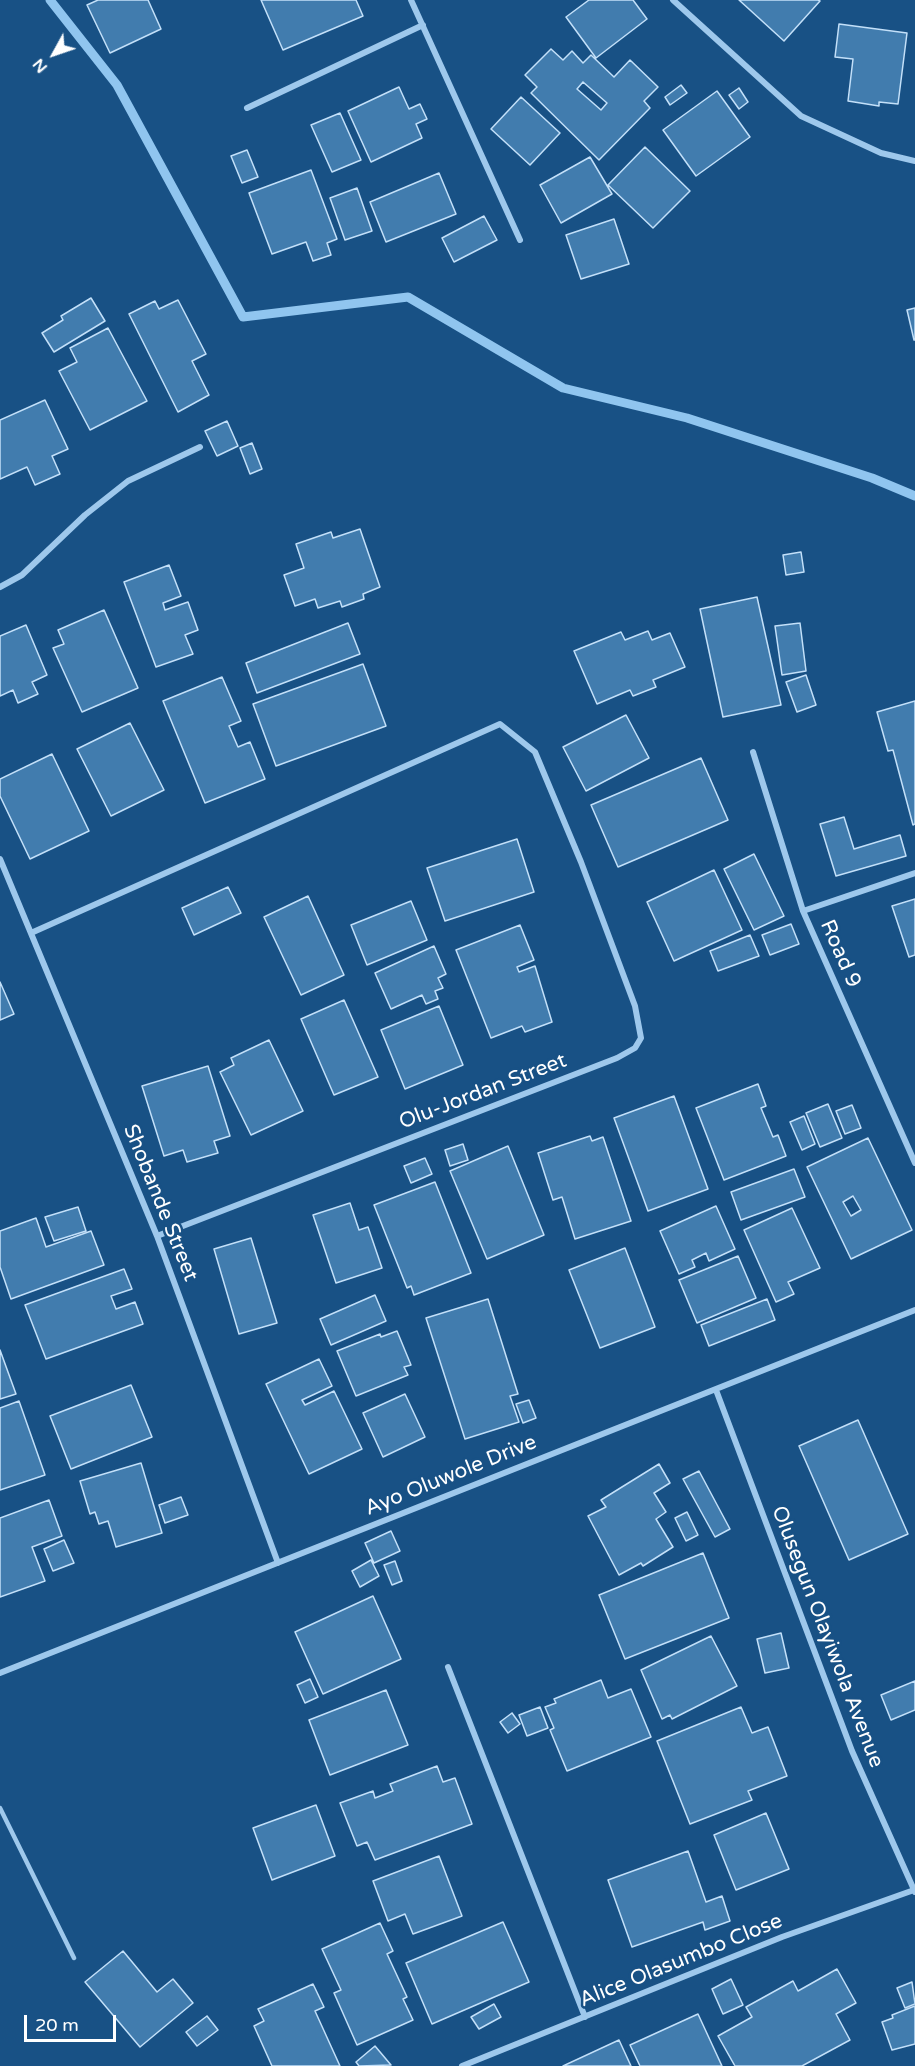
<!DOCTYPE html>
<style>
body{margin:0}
#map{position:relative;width:915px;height:2066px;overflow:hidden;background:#185185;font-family:"Varela Round",sans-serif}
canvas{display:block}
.north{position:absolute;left:24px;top:24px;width:60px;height:60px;-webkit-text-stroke:4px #185185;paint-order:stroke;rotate:230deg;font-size:16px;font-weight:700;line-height:24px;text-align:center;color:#fff}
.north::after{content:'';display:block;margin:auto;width:21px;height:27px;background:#fff;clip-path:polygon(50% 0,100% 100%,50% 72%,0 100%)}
.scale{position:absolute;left:24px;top:2015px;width:92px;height:27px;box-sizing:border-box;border:3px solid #fff;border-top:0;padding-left:8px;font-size:18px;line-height:21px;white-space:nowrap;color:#fff;-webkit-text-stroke:4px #185185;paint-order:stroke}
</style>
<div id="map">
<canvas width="915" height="2066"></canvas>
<div class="north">N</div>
<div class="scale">20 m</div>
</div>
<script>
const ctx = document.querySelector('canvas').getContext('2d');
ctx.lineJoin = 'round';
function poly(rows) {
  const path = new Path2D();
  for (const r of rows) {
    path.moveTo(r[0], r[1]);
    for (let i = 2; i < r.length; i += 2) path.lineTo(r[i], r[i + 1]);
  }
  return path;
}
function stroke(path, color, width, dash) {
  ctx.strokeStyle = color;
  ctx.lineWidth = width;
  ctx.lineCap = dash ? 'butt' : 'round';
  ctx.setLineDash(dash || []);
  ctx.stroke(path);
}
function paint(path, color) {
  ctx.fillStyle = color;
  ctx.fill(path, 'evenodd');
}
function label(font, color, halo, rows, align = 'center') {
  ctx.font = font + ' "Varela Round",sans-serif';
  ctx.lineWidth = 5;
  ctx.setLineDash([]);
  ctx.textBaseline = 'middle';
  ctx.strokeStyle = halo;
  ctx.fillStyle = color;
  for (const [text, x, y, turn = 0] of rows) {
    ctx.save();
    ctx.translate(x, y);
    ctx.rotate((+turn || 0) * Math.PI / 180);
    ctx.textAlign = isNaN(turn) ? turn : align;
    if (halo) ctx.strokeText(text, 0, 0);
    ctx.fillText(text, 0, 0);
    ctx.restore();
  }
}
const stream = poly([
 [50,0,117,85,243,317,408,297,563,388,687,418,872,478,915,496]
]);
const building = poly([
 [98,0,148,0,161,29,110,53,87,5,98,0],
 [261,0,356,0,363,16,283,50,261,0],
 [589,0,633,0,647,19,596,58,566,17,589,0],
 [739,0,818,0,820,1,784,41,739,0],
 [839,24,907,33,898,104,879,102,879,106,848,101,853,59,835,57,839,24],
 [551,49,563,60,572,51,583,63,591,55,614,77,630,60,658,87,644,101,650,108,599,160,531,93,537,87,525,75,551,49],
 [583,82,607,103,601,110,577,89,583,82],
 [681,85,687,93,670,105,665,97,681,85],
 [399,87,409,109,420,104,427,119,416,124,422,138,371,162,348,111,399,87],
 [739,88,748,102,739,109,729,95,739,88],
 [717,91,750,137,696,176,663,130,717,91],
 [521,97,560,133,530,165,491,129,521,97],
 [340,113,361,160,332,172,311,125,340,113],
 [645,147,690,191,653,228,608,185,645,147],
 [247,150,258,177,242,183,231,156,247,150],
 [590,157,612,194,561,223,540,185,590,157],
 [311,170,337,239,327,243,331,255,313,261,306,242,272,254,249,193,311,170],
 [439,173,456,214,386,242,370,202,439,173],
 [357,188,372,231,345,240,330,198,357,188],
 [484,216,497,240,454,262,442,238,484,216],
 [614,219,629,264,581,279,566,235,614,219],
 [91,298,105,321,54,352,42,333,63,320,61,316,91,298],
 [178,300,206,354,192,361,209,395,178,412,129,314,155,301,159,309,178,300],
 [915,308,915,340,914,340,907,310,915,308],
 [108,328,147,401,90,430,59,371,77,362,70,348,108,328],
 [45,400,68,449,52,456,60,474,35,485,27,467,0,479,0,420,45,400],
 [227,421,238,446,217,456,205,431,227,421],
 [252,443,262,469,250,474,240,448,252,443],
 [360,529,380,587,363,594,364,599,342,607,340,601,318,608,315,599,295,606,284,575,304,568,296,544,331,532,333,538,360,529],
 [801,552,804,572,786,575,783,555,801,552],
 [169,565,181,596,163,603,165,610,188,602,198,630,185,635,193,654,156,667,124,582,169,565],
 [757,597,781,705,723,717,700,609,757,597],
 [104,610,138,688,82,712,53,648,64,644,58,630,104,610],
 [348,623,360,654,257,693,246,663,348,623],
 [800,623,806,671,782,675,775,626,800,623],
 [26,625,47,675,32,682,38,694,18,703,13,690,0,696,0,636,26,625],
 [648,631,652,640,670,633,685,667,653,680,656,687,633,696,630,690,597,704,574,651,621,632,625,640,648,631],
 [363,664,386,726,276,766,253,704,363,664],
 [806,675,816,705,797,712,786,682,806,675],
 [222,677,241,721,229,726,238,747,250,742,265,779,205,803,163,701,222,677],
 [915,701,915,824,913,825,893,750,888,751,877,712,915,701],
 [626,715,649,758,586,791,563,747,626,715],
 [130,723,164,790,111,816,77,749,130,723],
 [52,754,89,831,30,859,0,796,0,779,52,754],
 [701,758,728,820,618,867,591,805,701,758],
 [844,817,854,849,900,835,906,856,836,876,820,824,844,817],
 [517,839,534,892,445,921,427,868,517,839],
 [754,854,784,916,754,930,724,869,754,854],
 [714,870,742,930,674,961,647,902,714,870],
 [228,887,241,913,194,935,182,908,228,887],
 [308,896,344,975,301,995,264,917,308,896],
 [915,899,915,955,909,957,892,906,915,899],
 [411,901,427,940,367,965,351,925,411,901],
 [791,924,799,944,770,955,762,935,791,924],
 [520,925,534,960,517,967,519,972,535,966,552,1022,525,1032,522,1026,491,1038,456,950,520,925],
 [750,935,759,956,718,971,710,951,750,935],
 [434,946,446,974,438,978,443,988,435,991,438,999,426,1004,422,995,391,1009,375,973,434,946],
 [0,982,14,1014,0,1020,0,982],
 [344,1000,378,1077,334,1095,301,1019,344,1000],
 [439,1006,463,1065,405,1089,381,1030,439,1006],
 [269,1040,303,1111,251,1135,220,1072,234,1065,231,1058,269,1040],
 [208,1066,230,1136,214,1141,218,1153,187,1162,183,1150,164,1156,142,1086,208,1066],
 [758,1084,766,1106,761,1108,773,1137,778,1135,786,1156,724,1180,696,1108,758,1084],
 [674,1096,708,1189,648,1211,614,1118,674,1096],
 [828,1104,842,1138,820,1147,806,1113,828,1104],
 [852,1105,861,1128,845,1134,836,1111,852,1105],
 [804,1116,815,1144,802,1150,790,1122,804,1116],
 [590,1136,592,1141,603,1137,631,1221,575,1239,562,1197,553,1200,538,1153,590,1136],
 [868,1138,912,1230,851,1259,807,1167,868,1138],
 [853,1196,861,1210,851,1216,843,1202,853,1196],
 [463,1144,468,1160,450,1166,445,1150,463,1144],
 [508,1146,544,1235,487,1259,450,1171,508,1146],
 [425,1158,432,1174,411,1183,404,1166,425,1158],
 [794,1169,805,1197,741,1220,731,1192,794,1169],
 [435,1182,471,1273,414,1295,411,1286,407,1288,374,1205,435,1182],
 [350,1203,359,1230,368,1227,382,1268,336,1283,313,1215,350,1203],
 [716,1206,735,1249,709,1261,706,1253,692,1260,695,1267,679,1274,660,1231,716,1206],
 [78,1207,86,1231,54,1241,45,1217,78,1207],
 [792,1208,820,1268,788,1282,794,1294,776,1302,744,1230,792,1208],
 [36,1218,46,1247,91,1231,104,1265,11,1299,0,1267,0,1231,36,1218],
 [251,1238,277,1323,239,1334,214,1249,251,1238],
 [625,1248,655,1327,600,1348,569,1270,625,1248],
 [738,1256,756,1298,697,1323,679,1280,738,1256],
 [124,1269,132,1289,111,1296,116,1309,135,1302,143,1324,46,1359,25,1305,124,1269],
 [375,1295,386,1321,331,1345,320,1319,375,1295],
 [488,1299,518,1394,510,1396,519,1422,465,1439,426,1318,488,1299],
 [767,1299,775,1320,709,1346,701,1325,767,1299],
 [397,1331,411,1365,404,1367,408,1375,356,1396,337,1351,380,1334,381,1337,397,1331],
 [0,1350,16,1394,0,1399,0,1350],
 [319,1359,332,1386,302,1400,305,1405,334,1391,362,1449,309,1474,266,1384,319,1359],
 [131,1385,152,1437,71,1469,50,1416,131,1385],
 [405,1394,425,1437,383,1457,363,1413,405,1394],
 [529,1400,536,1418,523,1423,516,1404,529,1400],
 [19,1401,45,1475,0,1490,0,1408,19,1401],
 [858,1420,908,1534,849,1560,799,1446,858,1420],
 [141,1463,162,1533,116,1547,108,1521,99,1524,95,1512,90,1514,80,1481,141,1463],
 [659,1464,670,1483,654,1493,666,1512,656,1519,673,1547,643,1566,641,1563,619,1575,588,1516,606,1507,601,1500,659,1464],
 [699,1471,730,1529,715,1537,683,1479,699,1471],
 [181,1497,188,1515,165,1523,159,1505,181,1497],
 [49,1500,62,1536,32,1547,45,1581,0,1597,0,1518,49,1500],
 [687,1512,698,1535,686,1541,675,1518,687,1512],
 [391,1531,400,1551,374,1563,365,1543,391,1531],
 [64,1540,74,1563,53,1571,44,1549,64,1540],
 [703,1553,729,1618,625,1659,599,1595,703,1553],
 [371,1560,379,1576,360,1587,352,1571,371,1560],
 [395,1561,402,1581,392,1585,384,1565,395,1561],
 [373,1596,401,1659,323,1694,295,1632,373,1596],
 [781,1633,789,1668,765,1673,757,1639,781,1633],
 [711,1636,737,1686,672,1719,670,1715,662,1719,641,1670,711,1636],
 [310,1679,318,1697,305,1703,297,1685,310,1679],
 [601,1680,608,1698,631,1689,651,1737,567,1771,550,1730,554,1728,545,1707,556,1703,554,1699,601,1680],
 [915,1681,915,1710,891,1720,881,1695,915,1681],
 [386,1690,408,1745,330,1775,309,1720,386,1690],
 [540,1707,548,1728,527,1736,519,1715,540,1707],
 [741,1707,752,1733,768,1727,787,1776,748,1791,752,1800,690,1824,657,1741,741,1707],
 [512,1713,520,1724,508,1733,500,1722,512,1713],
 [437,1766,443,1782,455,1778,472,1824,375,1860,367,1842,357,1846,340,1803,373,1791,375,1798,393,1791,390,1784,437,1766],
 [316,1805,335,1856,272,1880,253,1828,316,1805],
 [766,1813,789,1869,736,1890,714,1835,766,1813],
 [688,1851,706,1902,722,1896,730,1921,705,1930,703,1922,632,1947,608,1880,688,1851],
 [439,1856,462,1916,413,1934,405,1914,388,1921,373,1881,439,1856],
 [503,1922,529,1982,432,2024,406,1963,503,1922],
 [380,1923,393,1951,387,1954,407,1997,403,1999,413,2020,357,2045,334,1993,341,1990,322,1949,380,1923],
 [123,1951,157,1992,173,1979,193,2003,140,2047,85,1982,123,1951],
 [837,1969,856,2003,836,2014,850,2040,802,2066,735,2066,718,2036,752,2017,746,2007,793,1981,798,1991,837,1969],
 [731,1979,743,2005,723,2014,712,1989,731,1979],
 [912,1982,915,2004,905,2008,897,1988,912,1982],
 [313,1984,324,2007,315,2011,340,2066,272,2066,254,2026,264,2021,258,2009,313,1984],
 [494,2004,501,2017,479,2029,471,2017,494,2004],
 [915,2006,915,2044,892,2050,882,2022,893,2018,892,2015,915,2006],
 [698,2014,722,2066,640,2066,630,2045,698,2014],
 [207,2016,218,2030,197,2046,186,2032,207,2016],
 [619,2040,631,2066,563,2066,619,2040],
 [375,2046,391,2065,359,2066,356,2062,375,2046]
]);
const service = poly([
 [0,1808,74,1958]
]);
const minor = poly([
 [411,0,520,240],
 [673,0,801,116,881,153,915,161],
 [247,108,423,25],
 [0,587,22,575,85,515,128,481,200,447],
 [753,752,803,911,915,1163],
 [0,859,157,1236,278,1563],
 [803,911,915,873],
 [31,933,500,724,535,752,581,862,635,1006,641,1038,635,1048,617,1058,157,1236],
 [716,1390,852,1751,915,1892],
 [448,1667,585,2017],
 [0,1673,915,1310],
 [462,2066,782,1937,914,1890]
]);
const streetNames = [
 ["Road 9",840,954,66],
 ["Olu-Jordan Street",483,1092,-21],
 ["Shobande Street",160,1203,68],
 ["Ayo Oluwole Drive",451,1476,-22],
 ["Olusegun Olayiwola Avenue",827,1637,69],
 ["Alice Olasumbo Close",681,1961,-22]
];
stroke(stream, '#90c5ef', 9);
paint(building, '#417cae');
stroke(building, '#c3e0f9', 1.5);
stroke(service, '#9ec8ec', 4.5);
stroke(minor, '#9ec8ec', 6);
label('21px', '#fff', '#185185', streetNames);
</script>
